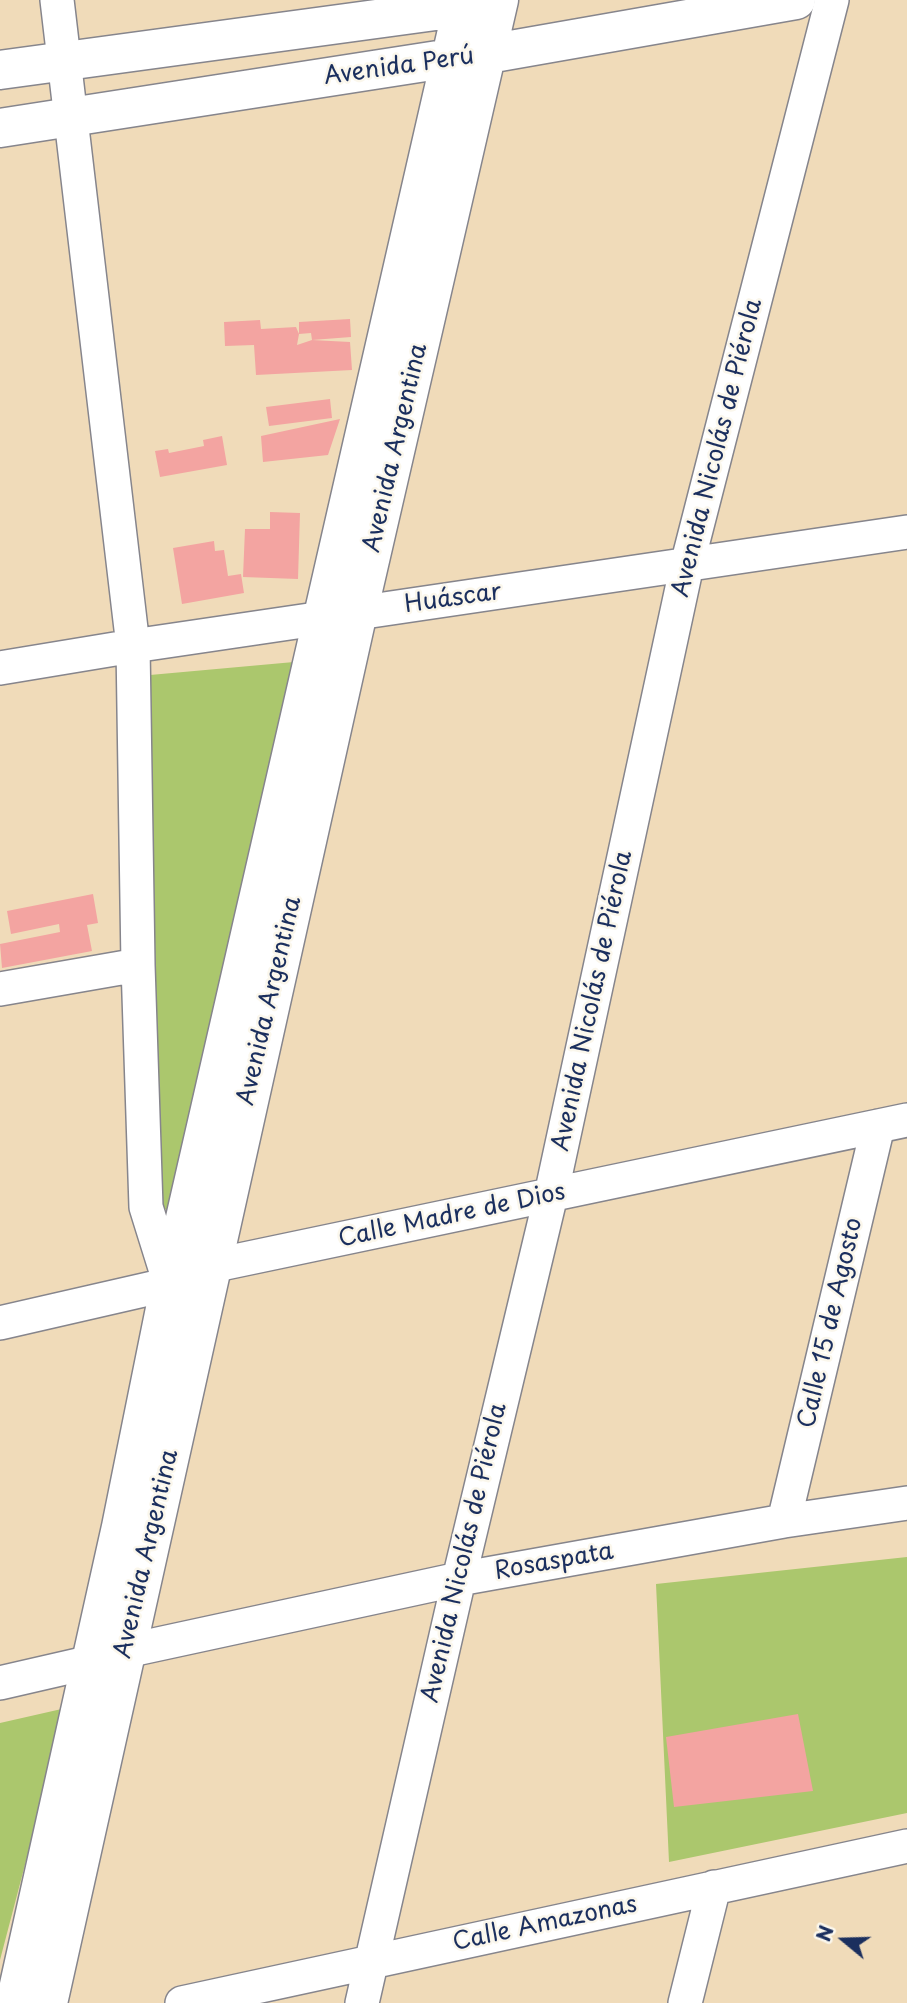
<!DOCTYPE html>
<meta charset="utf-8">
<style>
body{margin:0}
#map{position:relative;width:907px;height:2003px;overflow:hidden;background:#f0dbb9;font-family:"Playpen Sans",sans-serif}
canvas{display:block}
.north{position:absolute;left:809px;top:1905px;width:70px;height:70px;-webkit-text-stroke:5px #fbf7ec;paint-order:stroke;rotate:289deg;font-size:19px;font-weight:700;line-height:28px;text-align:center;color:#1b2f5e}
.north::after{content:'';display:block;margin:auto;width:24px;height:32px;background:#1b2f5e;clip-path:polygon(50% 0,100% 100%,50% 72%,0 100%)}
</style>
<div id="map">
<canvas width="907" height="2003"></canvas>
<div class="north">N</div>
</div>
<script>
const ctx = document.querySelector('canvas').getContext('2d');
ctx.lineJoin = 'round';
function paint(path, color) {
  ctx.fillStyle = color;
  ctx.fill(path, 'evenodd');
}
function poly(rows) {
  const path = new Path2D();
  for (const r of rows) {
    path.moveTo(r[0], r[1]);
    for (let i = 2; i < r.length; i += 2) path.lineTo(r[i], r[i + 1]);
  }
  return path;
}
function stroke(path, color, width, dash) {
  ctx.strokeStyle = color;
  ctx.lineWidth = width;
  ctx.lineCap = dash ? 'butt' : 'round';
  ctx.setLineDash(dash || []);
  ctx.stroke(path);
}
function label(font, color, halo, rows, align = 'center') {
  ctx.font = font + ' "Playpen Sans",sans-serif';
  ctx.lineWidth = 5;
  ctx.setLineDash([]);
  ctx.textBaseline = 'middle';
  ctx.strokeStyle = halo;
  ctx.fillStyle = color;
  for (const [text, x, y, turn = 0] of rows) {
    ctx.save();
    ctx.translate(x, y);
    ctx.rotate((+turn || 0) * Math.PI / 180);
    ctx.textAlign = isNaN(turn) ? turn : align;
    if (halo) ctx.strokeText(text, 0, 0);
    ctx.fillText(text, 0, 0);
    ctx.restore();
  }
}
const green = poly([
 [294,662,175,1213,157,1206,150,675],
 [907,1557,907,1813,669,1862,656,1584],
 [66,1708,0,1960,0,1723]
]);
const building = poly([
 [350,319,351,337,312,340,311,333,299,334,299,322],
 [260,320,261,329,296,327,299,334,297,345,312,340,350,342,352,370,256,375,254,345,225,346,224,322],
 [330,399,332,418,269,426,266,407],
 [340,419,328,455,263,462,261,436],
 [222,436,227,465,160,477,155,451,168,449,169,453,204,446,203,440],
 [270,512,300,513,298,579,243,577,245,529,270,529],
 [214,541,215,551,224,550,228,576,241,574,244,593,182,604,173,548],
 [93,894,98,923,87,925,92,951,2,968,0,944,60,932,59,924,11,934,7,911],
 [798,1714,813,1791,674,1807,666,1737]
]);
const street = poly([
 [57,0,133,646,138,965,146,1207,170,1284],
 [0,668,133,646,907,532],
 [0,989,138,965],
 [0,1323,170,1284,211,1266,907,1120],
 [784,1521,878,1126],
 [0,1683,91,1662,126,1651,459,1579,784,1521,907,1503],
 [182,2003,907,1846],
 [362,2003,459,1579,551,1195,687,565,832,0],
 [685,2003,714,1887]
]);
const secondary = poly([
 [0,70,487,4],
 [0,128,451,58,488,54,796,0],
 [15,2003,121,1527,170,1284,464,0],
 [48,2003,358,612,499,0]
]);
const streetNames = [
 ["Avenida Perú",399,67,-8],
 ["Avenida Argentina",396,448,-77],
 ["Avenida Nicolás de Piérola",718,448,-76],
 ["Huáscar",453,599,-8],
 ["Avenida Argentina",270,1001,-77],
 ["Avenida Nicolás de Piérola",593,1001,-78],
 ["Calle Madre de Dios",452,1216,-12],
 ["Calle 15 de Agosto",831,1323,-77],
 ["Avenida Nicolás de Piérola",465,1553,-77],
 ["Avenida Argentina",147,1554,-77],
 ["Rosaspata",554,1562,-10],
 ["Calle Amazonas",545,1924,-12]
];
paint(green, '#abc76d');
paint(building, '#f3a4a1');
stroke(street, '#86858c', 36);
stroke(secondary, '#86858c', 41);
stroke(street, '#fff', 33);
stroke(secondary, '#fff', 38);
label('24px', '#1b2f5e', '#fbf7ec', streetNames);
</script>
